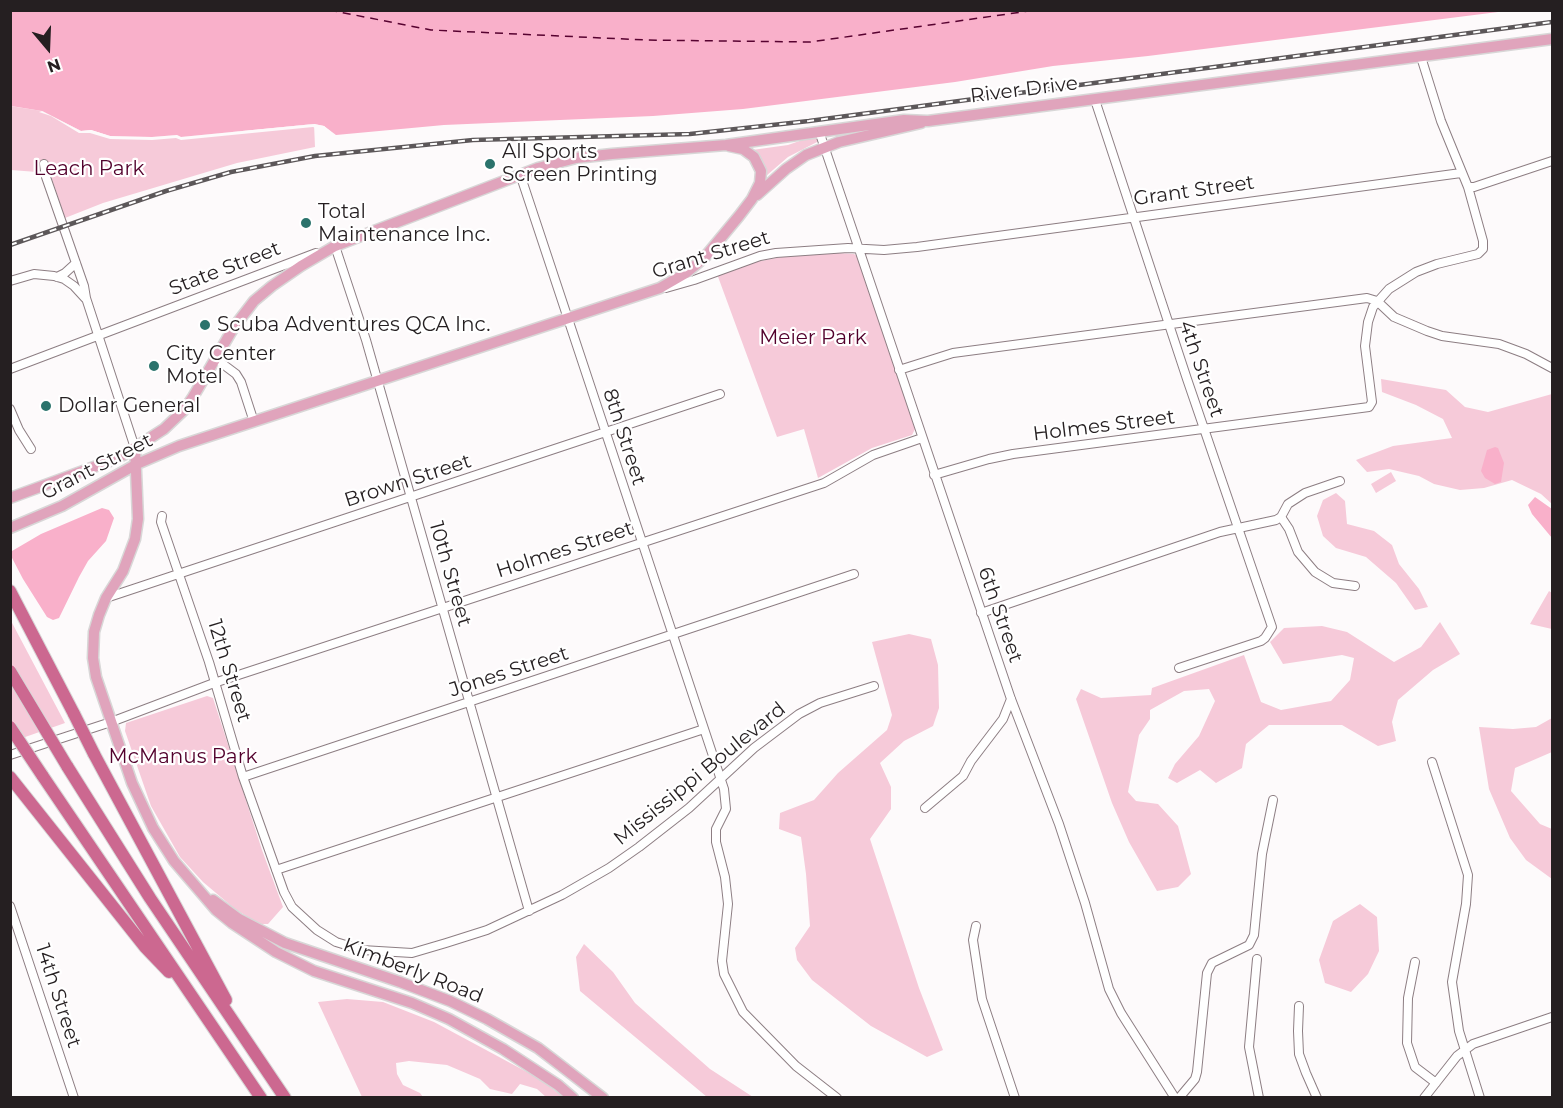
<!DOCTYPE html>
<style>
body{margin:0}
#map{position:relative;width:1563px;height:1108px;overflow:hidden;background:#fdfafb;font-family:Montserrat,sans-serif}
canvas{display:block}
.frame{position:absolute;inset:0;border:12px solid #251f21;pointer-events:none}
.north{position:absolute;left:18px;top:18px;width:60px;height:60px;-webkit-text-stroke:4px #fff;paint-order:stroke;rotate:161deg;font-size:16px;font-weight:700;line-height:24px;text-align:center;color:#251f21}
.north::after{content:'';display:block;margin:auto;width:21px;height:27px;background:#251f21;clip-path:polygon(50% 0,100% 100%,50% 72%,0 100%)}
</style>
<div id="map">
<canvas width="1563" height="1108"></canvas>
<div class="frame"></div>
<div class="north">N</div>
</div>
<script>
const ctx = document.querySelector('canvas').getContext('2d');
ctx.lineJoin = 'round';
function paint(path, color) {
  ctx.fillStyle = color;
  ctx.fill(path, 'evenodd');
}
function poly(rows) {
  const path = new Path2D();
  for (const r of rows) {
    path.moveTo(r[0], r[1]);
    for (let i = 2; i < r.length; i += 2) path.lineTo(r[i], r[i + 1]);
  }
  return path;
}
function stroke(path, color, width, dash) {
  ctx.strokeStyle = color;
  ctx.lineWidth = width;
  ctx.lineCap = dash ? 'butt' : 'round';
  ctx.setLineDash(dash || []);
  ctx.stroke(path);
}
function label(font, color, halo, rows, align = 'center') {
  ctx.font = font + ' Montserrat,sans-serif';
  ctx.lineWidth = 4.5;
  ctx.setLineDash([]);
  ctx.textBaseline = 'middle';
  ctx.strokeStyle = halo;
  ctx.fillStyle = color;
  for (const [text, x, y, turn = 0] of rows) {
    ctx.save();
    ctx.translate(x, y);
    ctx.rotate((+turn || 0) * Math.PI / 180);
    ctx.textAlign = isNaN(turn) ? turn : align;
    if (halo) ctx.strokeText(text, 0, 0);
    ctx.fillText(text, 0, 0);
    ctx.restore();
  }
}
const green = poly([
 [10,106,42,111,81,131,110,136,250,131,314,124,315,147,237,163,103,203,65,218,50,173,11,170],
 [811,137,818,138,819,141,788,157,766,176,752,150,788,145],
 [838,253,854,254,857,256,915,429,912,435,872,448,818,478,804,429,777,437,717,274,750,263,782,257],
 [1381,379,1446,390,1465,407,1488,412,1552,394,1552,504,1541,494,1512,480,1484,488,1460,490,1434,484,1419,476,1389,469,1367,472,1356,460,1393,446,1452,438,1443,419,1416,405,1382,392],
 [1391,472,1396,481,1376,493,1371,484],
 [1336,493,1345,501,1347,524,1374,531,1392,545,1399,564,1419,589,1428,607,1415,610,1396,583,1366,557,1336,548,1323,536,1317,516,1323,500],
 [1549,591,1552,593,1552,629,1530,624],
 [10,619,65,723,11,742,10,742],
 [1440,622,1460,654,1433,670,1398,700,1392,722,1396,741,1378,746,1342,725,1269,725,1246,744,1242,768,1216,783,1200,770,1177,783,1168,778,1175,764,1199,736,1215,701,1209,689,1184,691,1150,710,1150,719,1139,735,1128,792,1136,801,1158,804,1178,826,1191,874,1178,887,1157,891,1129,842,1112,803,1076,699,1081,689,1101,698,1151,695,1152,688,1244,655,1261,702,1281,710,1331,701,1350,680,1354,658,1342,655,1283,664,1270,642,1284,628,1322,626,1347,632,1394,662,1421,647],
 [909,634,931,639,938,665,939,708,933,726,904,741,880,763,891,787,891,809,870,839,919,988,943,1050,927,1057,871,1026,812,980,797,960,795,948,810,926,806,874,801,837,779,829,780,813,814,800,838,773,887,730,892,715,872,642],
 [207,696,213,698,262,850,283,907,268,924,259,924,235,909,203,882,180,857,151,806,125,731,126,723],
 [1552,718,1552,752,1515,768,1511,791,1540,824,1552,829,1552,879,1526,860,1510,838,1489,789,1479,727,1513,729,1536,727],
 [1360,904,1377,917,1379,951,1368,974,1351,992,1325,983,1319,960,1333,921],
 [584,944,613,972,635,1003,710,1069,753,1097,707,1097,580,991,576,957],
 [347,999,383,1002,434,1022,540,1079,563,1097,546,1097,537,1089,520,1084,512,1094,490,1089,480,1079,447,1065,409,1061,396,1063,397,1074,403,1085,420,1093,423,1097,362,1097,318,1002]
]);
const water = poly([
 [10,11,1506,11,1148,56,1053,66,955,82,743,109,653,116,444,125,336,135,324,126,314,124,181,137,177,135,152,137,110,136,91,130,81,131,42,111,11,106],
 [1495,447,1498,448,1504,463,1501,482,1495,484,1485,478,1481,471,1487,450],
 [1535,497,1552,509,1552,538,1532,514,1528,505],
 [102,508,109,510,114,518,106,541,88,561,79,577,59,618,53,620,47,617,23,579,11,556,12,551,41,534]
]);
const pier = poly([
 [42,111,81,131,91,130,110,136,152,137,177,135,181,137,314,124,324,126,330,131,326,132,313,127,181,140,176,138,152,140,110,139,90,133,79,133,51,116,39,112]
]);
const ferry = poly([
 [329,10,431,30,646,40,810,42,1036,10]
]);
const minor = poly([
 [1095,100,1187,379,1272,627,1265,638,1261,641,1179,668],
 [819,131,1011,699,1059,824,1085,903,1109,989,1121,1013,1175,1098],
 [44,164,46,177,84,286,86,298,135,448],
 [520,174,724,789,726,809,716,829,716,842,725,877,728,904,722,961,724,974,743,1012,796,1066,837,1098],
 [1468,187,1474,187,1552,161],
 [330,248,335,246,366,340,529,911],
 [57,277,65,273,76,263],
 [10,281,34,274,54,276,64,279,74,286,85,298],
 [666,288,694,280,760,256,776,253,848,248,884,250,917,247,1461,173],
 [216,359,236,374,241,382,254,422],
 [10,369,316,253],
 [899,370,953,353,1367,298,1377,301,1394,317,1427,331,1442,336,1499,344,1526,354,1552,368],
 [10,409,19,430,31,449],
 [934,475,989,459,1013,454,1369,407,1372,402,1365,346,1368,322,1373,307,1389,289,1416,272,1437,264,1478,254,1483,249,1483,241,1468,187,1441,121,1421,57],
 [162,516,161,522,209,662,243,777,284,892,292,907,317,930,336,942,362,950,412,953,446,943,487,930,562,895,609,868,639,847,689,808,754,748,799,714,820,703,874,686],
 [1281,517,1289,529,1298,552,1315,572,1333,583,1355,586],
 [1281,517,1288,504,1305,493,1340,481],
 [106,598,720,394],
 [981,613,1220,532,1276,520,1281,517],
 [10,755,111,722,214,683,824,483,873,455,922,438],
 [1432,762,1468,875,1466,904,1452,982,1459,1031,1480,1098],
 [243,777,854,574],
 [925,808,963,776,971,761,1003,719,1011,699],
 [276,870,704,729],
 [10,906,74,1098],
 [976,926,973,940,982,999,1015,1098],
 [1257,959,1249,1047,1259,1098],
 [1415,962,1408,998,1407,1043,1415,1067,1436,1083],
 [1299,1006,1298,1031,1299,1054,1306,1073,1317,1098],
 [1179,1098,1195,1079,1197,1072,1207,973,1212,963,1249,945,1254,935,1262,854,1273,800],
 [1424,1098,1457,1056,1473,1044,1552,1017]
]);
const major = poly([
 [757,195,786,169,806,155,839,142,921,123],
 [135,448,138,519,135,539,123,571,106,598,99,615,94,632,93,658,96,677,132,783,153,828,174,861,216,910,232,923,276,952,314,971,412,1003,449,1019,503,1049,558,1085,573,1098],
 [10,498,110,461,125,454,164,429,185,409,193,397,234,327,254,301,272,286,301,266,335,246,538,168,576,158,612,154,726,145,904,120,928,121,1552,39],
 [10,528,62,506,137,464,179,446,660,288,686,273,705,257,739,216,752,199,760,183,761,171,754,157,743,149,729,146],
 [213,900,239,919,285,943,400,982,450,1001,487,1019,538,1048,603,1098]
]);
const highway = poly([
 [10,591,74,714],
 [94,754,226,1000],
 [67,766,150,898,285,1098],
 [42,775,261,1098],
 [10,777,145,947,169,972]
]);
const rail = poly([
 [10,245,166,191,231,172,315,156,473,140,690,134,809,121,1552,22]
]);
const highwayBridge = poly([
 [10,671,67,766],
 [74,714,94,754],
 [10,727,42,775]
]);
const markers = [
 [490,164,6,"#2b736c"],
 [306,223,6,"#2b736c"],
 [205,325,6,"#2b736c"],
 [154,366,6,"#2b736c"],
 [46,406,6,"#2b736c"]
];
const streetNames = [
 ["River Drive",1024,90,-7],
 ["Grant Street",1194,191,-8],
 ["Grant Street",711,255,-17],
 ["State Street",225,269,-21],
 ["4th Street",1201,369,71],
 ["Holmes Street",1104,426,-7],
 ["8th Street",624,437,72],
 ["Grant Street",97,467,-27],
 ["Brown Street",408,481,-18],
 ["Holmes Street",565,550,-18],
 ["10th Street",450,574,74],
 ["6th Street",1000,615,71],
 ["12th Street",229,671,73],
 ["Jones Street",509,672,-18],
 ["Mississippi Boulevard",700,774,-39],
 ["Kimberly Road",413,971,21],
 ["14th Street",58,996,72]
];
const poiNames = [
 ["All Sports",502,152],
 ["Screen Printing",502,175],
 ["Total",318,212],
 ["Maintenance Inc.",318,235],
 ["Scuba Adventures QCA Inc.",217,325],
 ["City Center",166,354],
 ["Motel",166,377],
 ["Dollar General",58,406]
];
const parkNames = [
 ["Leach Park",89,169],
 ["Meier Park",813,338],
 ["McManus Park",183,757]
];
paint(green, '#f6cad9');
paint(water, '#f9b0ca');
paint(pier, '#fdfafb');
stroke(ferry, '#570230', 1.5, [8, 6]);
stroke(minor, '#8d7e83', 10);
stroke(major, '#d8d7d7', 13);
stroke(highway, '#d8d7d7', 14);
stroke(minor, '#fff', 8);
stroke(major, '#e0a4bc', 10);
stroke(highway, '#cc6890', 12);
stroke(rail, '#5c5759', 4.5);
stroke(rail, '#fff', 2, [7]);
stroke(highwayBridge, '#d8d7d7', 14, []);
stroke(highwayBridge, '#cc6890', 12);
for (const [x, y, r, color] of markers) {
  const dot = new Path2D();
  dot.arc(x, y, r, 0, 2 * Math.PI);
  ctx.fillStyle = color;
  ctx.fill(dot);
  stroke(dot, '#fff', 2);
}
label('20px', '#251f21', '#fff', streetNames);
label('20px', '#251f21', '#fff', poiNames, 'left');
label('20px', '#52002c', '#fff', parkNames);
</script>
